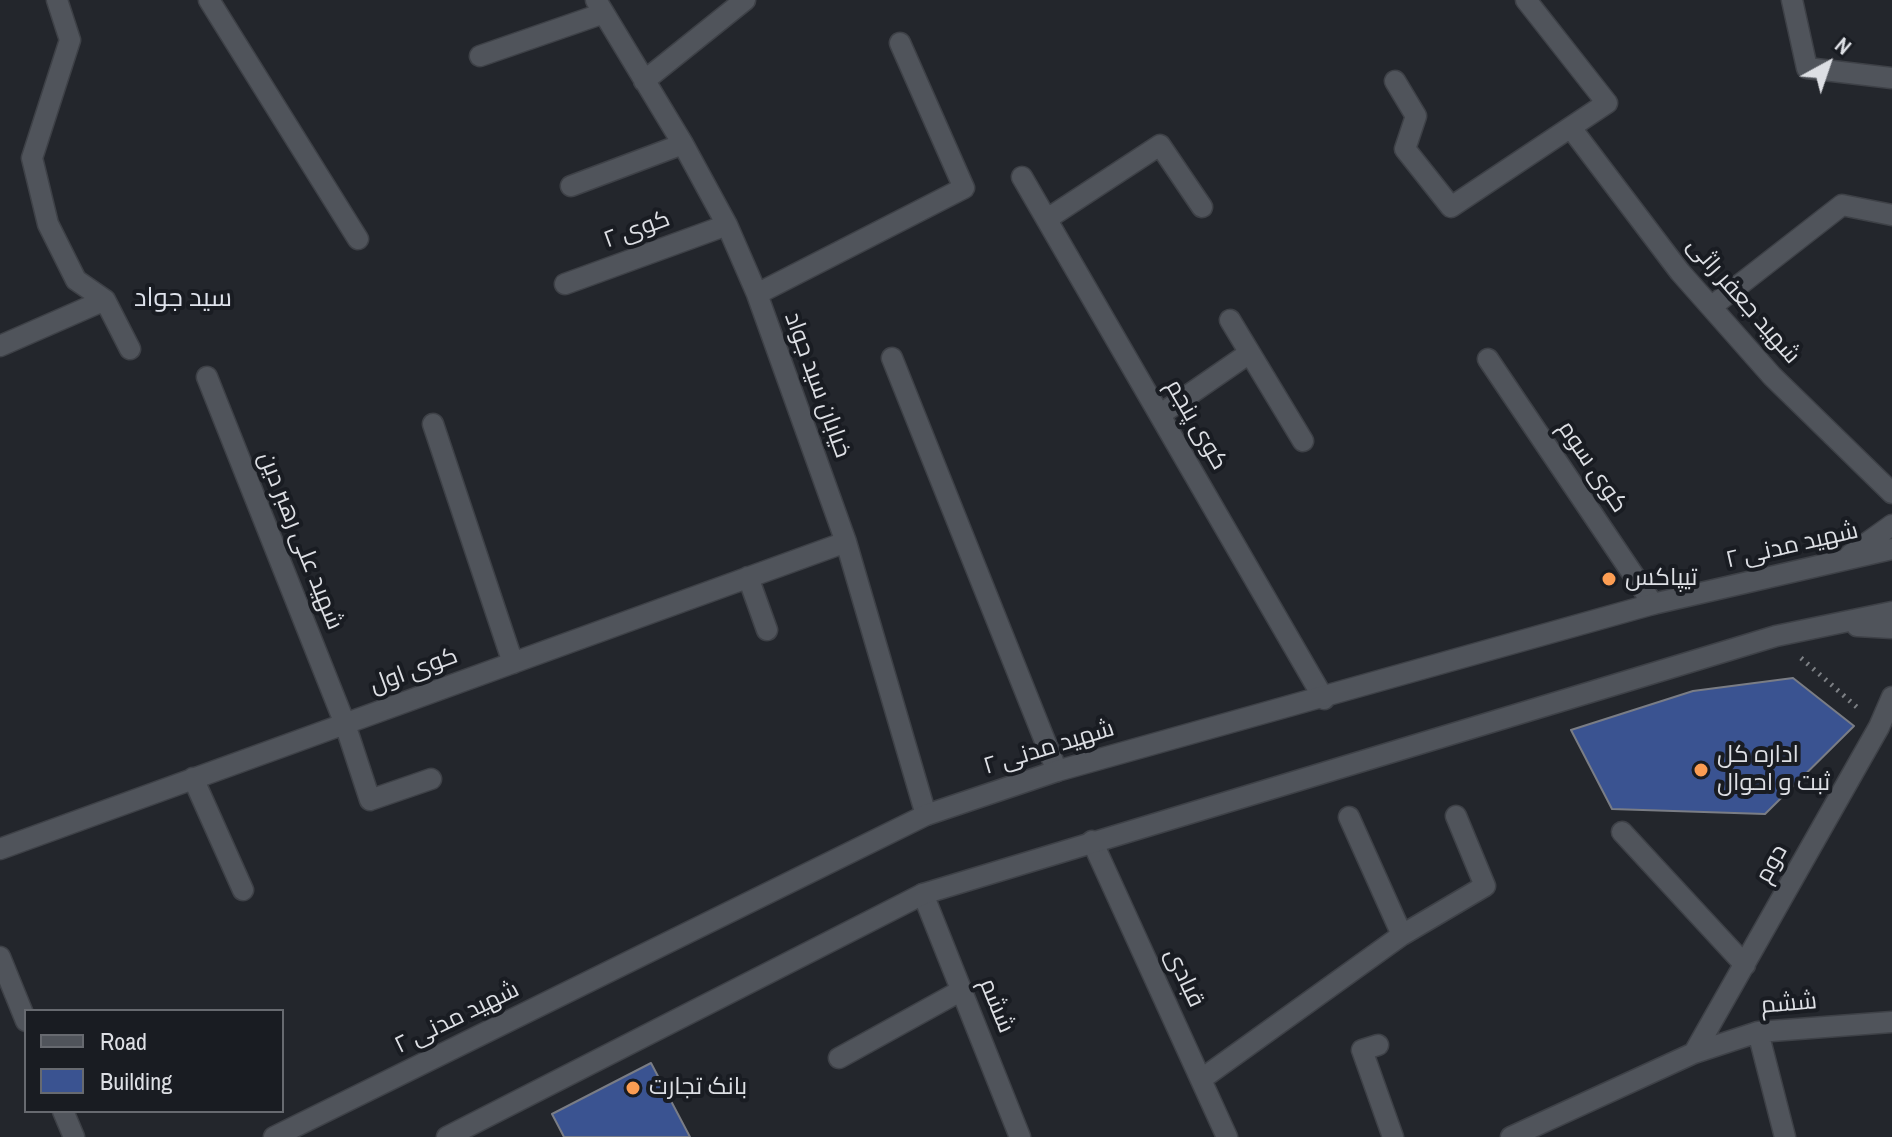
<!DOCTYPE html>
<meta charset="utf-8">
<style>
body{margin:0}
#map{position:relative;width:1892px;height:1137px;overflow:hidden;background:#23262c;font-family:"Archivo Narrow",sans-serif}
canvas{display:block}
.legend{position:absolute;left:24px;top:1009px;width:260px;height:104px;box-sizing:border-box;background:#191c22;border:2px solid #676a70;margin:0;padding:10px 14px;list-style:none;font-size:24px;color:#dddfe4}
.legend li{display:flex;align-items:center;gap:16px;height:40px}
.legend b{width:40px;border:2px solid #676a70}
.north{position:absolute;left:1788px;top:24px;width:80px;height:80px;-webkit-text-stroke:6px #191c22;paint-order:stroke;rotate:40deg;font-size:22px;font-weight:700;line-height:32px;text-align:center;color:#dddfe4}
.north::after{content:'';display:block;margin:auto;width:28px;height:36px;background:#dddfe4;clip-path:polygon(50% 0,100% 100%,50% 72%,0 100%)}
</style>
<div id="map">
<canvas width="1892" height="1137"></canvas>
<ul class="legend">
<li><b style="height:10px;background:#50545b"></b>Road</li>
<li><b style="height:22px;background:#3a5391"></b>Building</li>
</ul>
<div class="north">N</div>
</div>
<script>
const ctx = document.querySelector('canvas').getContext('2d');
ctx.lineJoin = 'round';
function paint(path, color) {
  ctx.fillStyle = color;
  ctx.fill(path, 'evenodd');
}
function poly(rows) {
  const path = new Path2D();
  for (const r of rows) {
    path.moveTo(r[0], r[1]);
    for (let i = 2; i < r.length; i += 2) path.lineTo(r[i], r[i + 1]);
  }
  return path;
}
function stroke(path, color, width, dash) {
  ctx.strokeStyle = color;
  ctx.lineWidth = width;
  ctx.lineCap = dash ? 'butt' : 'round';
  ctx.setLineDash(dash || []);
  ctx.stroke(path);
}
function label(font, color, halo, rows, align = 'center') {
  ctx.font = font + ' "Archivo Narrow",Cairo,sans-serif';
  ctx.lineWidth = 8;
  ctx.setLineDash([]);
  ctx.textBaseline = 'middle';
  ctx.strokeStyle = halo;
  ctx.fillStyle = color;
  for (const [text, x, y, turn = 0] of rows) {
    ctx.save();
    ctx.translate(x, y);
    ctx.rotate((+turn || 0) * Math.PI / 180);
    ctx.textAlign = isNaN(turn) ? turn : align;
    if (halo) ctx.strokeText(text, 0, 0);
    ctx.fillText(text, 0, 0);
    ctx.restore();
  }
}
const building = poly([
 [1793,678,1854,726,1765,814,1612,809,1571,730,1693,691,1793,678],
 [651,1063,690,1137,564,1137,552,1114,651,1063]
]);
const path = poly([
 [1801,658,1859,709]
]);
const minor = poly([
 [57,0,70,40,32,158,48,224,76,280,105,300,130,349],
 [209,0,358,239],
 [596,0,683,144,727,225,757,294,846,542,926,815],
 [1792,0,1807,68,1892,78],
 [480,56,604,13],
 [644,81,745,0],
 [1395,81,1416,116,1405,149,1451,207,1607,103,1526,0],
 [1571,128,1680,272,1772,376,1892,493],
 [1022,177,1324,699],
 [571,186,683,144],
 [1047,219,1160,145,1202,207],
 [565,284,727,225],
 [757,294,964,188,900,43],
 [1711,307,1842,205,1892,215],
 [1230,320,1303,441],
 [0,346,105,300],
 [892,358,1057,771],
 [1488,359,1653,604],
 [207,377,345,724,370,800,431,779],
 [1161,414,1248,354],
 [433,424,513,663],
 [748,577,767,630],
 [193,778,243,890],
 [1349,817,1402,935],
 [1622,832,1745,965],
 [1092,841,1227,1137],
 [0,849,846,542],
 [923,894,1020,1137],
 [1758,1032,1785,1137],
 [1378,1045,1362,1050,1393,1137],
 [1694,1053,1879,727,1892,697],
 [839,1058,962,990],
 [1203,1078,1402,935,1485,886,1456,816],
 [1511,1137,1694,1053,1758,1032,1892,1022]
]);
const tertiary = poly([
 [0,957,26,1021],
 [63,1111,74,1137]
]);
const secondary = poly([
 [1850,555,1892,525],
 [1857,626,1892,628],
 [274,1137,926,815,1057,771,1653,604,1892,549],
 [447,1137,923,894,1776,636,1892,612]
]);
const markers = [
 [1609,579,8,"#fc9d53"],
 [1701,770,8,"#fc9d53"],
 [633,1088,8,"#fc9d53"]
];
const streetNames = [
 ["کوی ۲",637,230,-20],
 ["شهید جعفر راثی",1743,301,49],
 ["خیابان سید جواد",817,385,70],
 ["کوی پنجم",1196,425,60],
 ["کوی سوم",1592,467,56],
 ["شهید علی رهبر دین",300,541,68],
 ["شهید مدنی ۲",1792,546,-13],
 ["کوی اول",414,671,-20],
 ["شهید مدنی ۲",1049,748,-17],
 ["دوم",1772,864,-61],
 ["قبادی",1184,978,65],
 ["ششم",1789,1004,-5],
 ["ششم",996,1006,68],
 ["شهید مدنی ۲",457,1018,-26]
];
const poiNames = [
 ["تیپاکس",1625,579],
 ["اداره کل",1717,756],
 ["ثبت و احوال",1717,784],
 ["بانک تجارت",649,1088]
];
const neighbourhoodNames = [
 ["سید جواد",183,299]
];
paint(building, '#3a5391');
stroke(building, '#7a7d85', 2);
stroke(minor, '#3e4147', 23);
stroke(tertiary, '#3e4147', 23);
stroke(secondary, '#3e4147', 23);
stroke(path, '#7d8085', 5, [2, 6]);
stroke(minor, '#50545b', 20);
stroke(tertiary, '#50545b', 20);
stroke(secondary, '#50545b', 20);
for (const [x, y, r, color] of markers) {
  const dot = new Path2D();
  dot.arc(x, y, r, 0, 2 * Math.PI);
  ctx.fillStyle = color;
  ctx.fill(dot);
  stroke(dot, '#191c22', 3);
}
label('24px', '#dddfe4', '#191c22', streetNames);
label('24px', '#dddfe4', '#191c22', poiNames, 'left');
label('26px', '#dee2eb', '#191c22', neighbourhoodNames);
</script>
